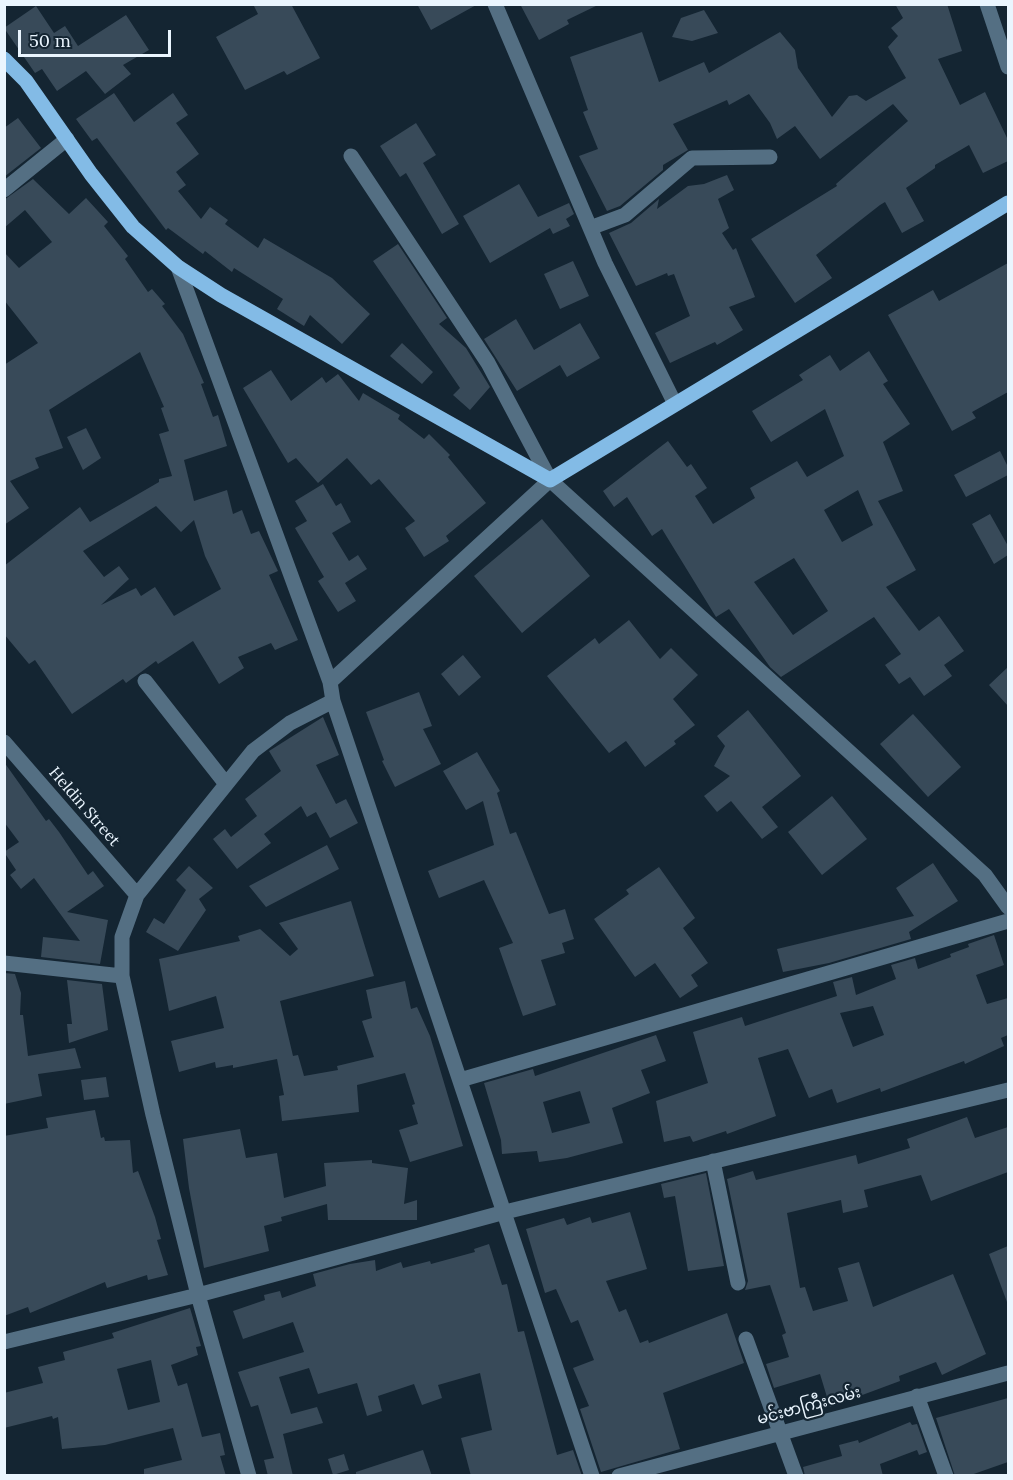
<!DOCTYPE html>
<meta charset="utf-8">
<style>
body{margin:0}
#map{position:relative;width:1013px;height:1480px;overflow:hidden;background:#142532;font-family:Lora,serif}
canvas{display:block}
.frame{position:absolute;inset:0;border:6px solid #eaf5fe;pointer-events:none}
.scale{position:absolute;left:18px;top:30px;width:153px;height:27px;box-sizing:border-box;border:3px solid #eaf5fe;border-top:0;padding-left:8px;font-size:18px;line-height:21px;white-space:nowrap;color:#eaf5fe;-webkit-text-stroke:4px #142532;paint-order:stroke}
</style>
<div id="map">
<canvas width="1013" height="1480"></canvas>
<div class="frame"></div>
<div class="scale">50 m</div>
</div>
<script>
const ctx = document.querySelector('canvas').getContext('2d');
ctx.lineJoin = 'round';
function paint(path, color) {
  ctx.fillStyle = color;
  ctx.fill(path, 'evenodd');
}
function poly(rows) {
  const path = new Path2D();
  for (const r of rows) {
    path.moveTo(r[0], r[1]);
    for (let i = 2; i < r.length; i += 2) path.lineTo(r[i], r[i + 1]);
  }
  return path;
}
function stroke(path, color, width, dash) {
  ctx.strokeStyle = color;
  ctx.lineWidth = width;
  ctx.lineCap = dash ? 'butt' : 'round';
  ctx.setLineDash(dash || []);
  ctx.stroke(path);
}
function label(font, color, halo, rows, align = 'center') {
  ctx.font = font + ' Lora,"Noto Sans Myanmar",serif';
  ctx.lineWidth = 4.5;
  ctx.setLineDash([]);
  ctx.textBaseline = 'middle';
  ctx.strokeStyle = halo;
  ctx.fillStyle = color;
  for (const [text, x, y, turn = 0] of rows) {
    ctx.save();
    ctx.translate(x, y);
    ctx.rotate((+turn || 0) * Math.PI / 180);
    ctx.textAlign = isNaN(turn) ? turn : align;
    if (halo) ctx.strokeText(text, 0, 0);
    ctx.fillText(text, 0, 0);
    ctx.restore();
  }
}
const building = poly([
 [253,4,291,4,320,58,287,75,284,71,245,90,216,37,258,14],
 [417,4,478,4,431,30],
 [520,4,600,4,567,20,569,24,539,40],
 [895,4,947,4,962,51,938,59,960,105,985,92,1008,140,1008,161,983,173,969,145,935,165,935,168,906,188,924,221,902,233,885,202,880,205,816,255,832,278,795,303,751,239,837,186,836,184,908,121,893,104,820,159,795,126,777,139,770,123,749,94,729,105,727,100,673,124,688,150,663,165,663,170,620,206,607,211,579,156,598,149,583,112,588,110,570,57,642,32,659,82,704,62,709,73,780,32,795,50,798,68,832,117,849,96,857,95,866,101,906,78,888,47,898,36,891,28,903,18],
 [36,6,54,33,65,26,78,46,126,15,149,50,123,65,131,74,105,94,86,71,57,91,42,69,35,73,4,28],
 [704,10,718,33,692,41,672,37,681,18],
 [114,93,134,122,173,93,188,115,176,123,199,154,176,172,186,185,178,191,201,219,210,207,228,220,225,224,258,248,264,238,332,278,370,314,342,344,310,315,304,326,277,309,283,299,234,268,232,272,205,251,203,254,168,228,166,230,97,138,92,141,76,119],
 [18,118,41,148,4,177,4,128],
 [416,123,436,155,423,163,459,224,442,234,406,173,400,177,380,146],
 [727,175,734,190,718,199,729,228,722,233,733,250,736,248,755,297,729,307,743,330,717,345,715,342,670,363,655,333,690,316,674,274,668,276,667,273,636,286,609,233,631,223,659,199,657,209,688,186,704,184],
 [33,179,69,214,86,198,108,222,104,226,128,256,125,259,148,292,152,289,165,304,162,306,183,334,204,383,201,384,213,417,218,415,227,446,184,460,194,501,227,490,233,514,242,510,251,534,259,531,278,571,269,575,298,640,275,650,271,643,238,657,244,668,219,684,193,641,158,664,156,661,126,683,123,679,72,714,35,660,29,664,4,634,4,566,80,507,90,522,159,482,159,479,172,476,159,434,169,431,161,408,164,407,140,352,49,410,63,448,35,458,39,468,10,481,29,508,4,525,4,365,38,343,4,300,4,252,19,268,52,242,25,210,4,228,4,200],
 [156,506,181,532,194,520,205,556,221,589,174,616,155,587,141,596,136,588,101,605,129,579,119,566,104,577,83,551],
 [519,184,538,217,569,203,574,214,566,219,570,226,553,234,550,228,490,263,463,216],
 [398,244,447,318,439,324,466,348,490,387,470,410,453,395,460,388,373,261],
 [573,261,589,296,560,309,544,274],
 [1008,263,1008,392,972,412,976,418,952,431,888,315,933,290,939,301],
 [516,319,534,350,580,323,600,358,567,377,560,365,517,391,484,339],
 [402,343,433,372,422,384,390,356],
 [869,351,888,381,883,384,910,424,883,442,903,491,878,501,916,570,886,587,919,631,939,616,964,651,944,665,952,676,924,696,910,677,899,684,885,665,901,654,874,617,781,677,770,667,729,609,716,617,662,529,652,536,627,497,614,507,603,491,668,441,687,467,691,464,707,488,695,496,713,524,755,498,750,488,797,461,807,477,844,456,825,409,771,442,752,411,803,380,799,375,830,355,840,371],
 [858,490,873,525,842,542,824,510],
 [794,558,828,611,793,635,754,582],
 [271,370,291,401,322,377,326,383,338,374,359,401,363,393,400,415,398,419,424,439,429,434,450,455,448,457,486,503,446,536,449,541,424,557,405,528,415,521,379,479,371,485,347,458,318,483,296,458,288,463,243,388],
 [86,428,101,458,83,470,67,437],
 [1000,451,1008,467,1008,475,966,497,954,475],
 [323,484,336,506,341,503,351,522,332,533,349,561,358,555,367,569,345,583,356,601,338,612,318,581,324,577,295,528,307,521,295,501],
 [990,514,1008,546,1008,555,994,564,972,524],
 [542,519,590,576,522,633,474,576],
 [629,620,660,659,671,648,698,675,673,699,695,725,674,741,676,744,645,767,626,741,609,753,547,676,595,638,599,644],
 [463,655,481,677,459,696,441,674],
 [1008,667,1008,706,989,685],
 [419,692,432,726,423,729,441,764,395,787,382,761,384,760,366,712],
 [748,710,801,776,762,807,778,827,762,839,731,801,717,812,704,796,730,776,714,766,725,746,717,736],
 [913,714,961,767,928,797,880,744],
 [323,717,339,755,316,765,336,804,346,799,358,823,330,838,316,812,307,817,301,806,264,834,271,843,237,869,213,839,225,829,231,837,257,816,245,799,281,771,269,751],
 [477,752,500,791,497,793,510,834,516,832,549,914,565,909,574,939,562,943,565,953,541,960,556,1005,523,1016,499,948,513,943,484,880,439,898,428,871,494,845,483,801,466,810,443,771],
 [4,762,46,821,49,819,59,832,88,875,93,871,104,886,67,912,108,920,100,964,41,957,43,937,80,941,34,878,21,889,10,875,16,870,4,852,19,842,4,822],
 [832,796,867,839,822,875,788,832],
 [327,845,339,869,266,907,249,886],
 [933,863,958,901,909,932,911,939,829,963,783,972,777,949,914,916,896,888],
 [189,866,213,888,199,899,206,910,178,951,146,932,154,918,164,924,186,890,176,880],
 [659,867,695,918,683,928,708,963,691,975,698,986,680,998,655,963,635,977,594,919,629,894,626,890],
 [351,901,374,976,280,1001,293,1056,298,1055,304,1076,338,1070,337,1066,374,1057,362,1021,372,1018,366,990,405,981,411,1009,417,1007,430,1036,463,1146,410,1162,399,1130,418,1124,412,1105,415,1104,405,1073,357,1085,359,1112,282,1121,279,1096,284,1095,277,1059,233,1068,233,1065,216,1068,215,1062,179,1072,171,1041,224,1028,216,996,169,1011,159,959,240,941,238,936,260,929,290,956,298,949,279,923],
 [994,935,1004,965,976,975,987,1004,1008,998,1008,1035,1001,1038,1004,1046,965,1064,964,1061,881,1092,880,1088,837,1103,832,1089,809,1098,788,1049,758,1058,776,1116,727,1134,726,1131,693,1142,690,1136,664,1142,656,1101,708,1083,693,1032,742,1017,745,1026,837,996,833,982,852,977,856,995,896,979,891,965,915,958,918,969,951,957,950,954,969,947,968,944],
 [873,1006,884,1035,853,1047,840,1013],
 [4,973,15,974,21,993,20,1015,23,1015,28,1056,75,1048,81,1068,38,1074,42,1096,4,1104],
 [67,980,102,984,108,1030,69,1043,67,1024,72,1024],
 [656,1035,666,1061,641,1070,650,1093,612,1108,623,1143,567,1158,539,1162,537,1151,502,1154,501,1140,484,1083,533,1069,535,1076],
 [580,1091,590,1123,552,1133,543,1102],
 [106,1077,109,1097,84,1100,81,1080],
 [95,1110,101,1138,104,1137,105,1141,130,1140,133,1173,138,1171,155,1217,161,1239,157,1240,168,1275,148,1280,147,1275,107,1288,105,1282,30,1313,28,1307,4,1316,4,1136,48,1128,46,1118],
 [967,1117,975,1138,1008,1127,1008,1172,931,1201,921,1175,864,1190,868,1207,843,1213,841,1200,787,1213,800,1288,805,1287,813,1311,848,1301,838,1268,859,1262,873,1307,953,1274,986,1354,942,1375,936,1362,899,1376,900,1381,830,1407,820,1374,774,1388,766,1364,789,1357,782,1335,786,1333,770,1285,745,1290,748,1281,727,1179,753,1171,756,1180,856,1155,858,1164,910,1148,907,1139],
 [240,1129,246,1158,277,1153,284,1198,326,1186,324,1163,372,1160,372,1163,408,1168,404,1204,417,1200,417,1220,328,1220,327,1204,281,1217,282,1221,264,1226,269,1251,204,1268,189,1188,183,1139],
 [706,1173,724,1266,688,1271,675,1196,664,1198,661,1184],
 [630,1212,647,1269,606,1281,619,1312,626,1309,640,1343,648,1340,649,1343,727,1313,744,1363,663,1393,680,1449,601,1472,580,1409,589,1406,573,1368,594,1360,578,1320,571,1323,556,1289,545,1293,526,1229,564,1218,567,1225,590,1217,592,1223],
 [489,1244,502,1285,507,1284,518,1332,524,1331,557,1455,573,1450,582,1476,471,1476,461,1438,492,1430,480,1373,438,1385,442,1398,422,1405,414,1384,378,1396,382,1411,367,1416,357,1383,318,1394,309,1368,279,1377,291,1414,317,1407,323,1423,283,1434,293,1476,268,1476,264,1460,274,1458,258,1405,251,1407,238,1372,304,1352,293,1322,243,1339,233,1311,265,1300,264,1295,280,1291,282,1298,316,1286,313,1274,350,1264,375,1260,376,1271,401,1262,403,1268,430,1261,431,1264,475,1252,474,1249],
 [1008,1246,1008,1301,1007,1302,989,1254],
 [190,1308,201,1346,196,1347,198,1355,171,1365,178,1386,187,1383,202,1437,220,1433,225,1455,220,1456,226,1476,144,1476,144,1469,182,1460,173,1428,105,1445,62,1449,58,1417,53,1419,52,1416,4,1428,4,1393,43,1383,38,1367,65,1360,63,1352,114,1338,112,1333],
 [151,1360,160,1402,128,1410,117,1369],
 [1008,1398,1008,1462,968,1476,955,1476,936,1418],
 [910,1422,912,1425,917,1424,927,1452,919,1455,917,1450,880,1464,883,1476,805,1476,803,1467,842,1456,839,1445,858,1440,859,1443],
 [423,1450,432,1476,356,1476,356,1472],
 [344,1454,349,1470,333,1475,328,1459]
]);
const minor = poly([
 [495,4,605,263,675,404],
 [987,4,1008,67],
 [351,156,488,363,550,480,985,875,1008,907],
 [4,190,67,139],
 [590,228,625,215,692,158,770,157],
 [178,267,330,682,333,701,592,1476],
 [145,681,226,784],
 [330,682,550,480],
 [4,742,137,895],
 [4,963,122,976],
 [460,1080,1008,921],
 [713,1161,738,1283],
 [746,1339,796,1476],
 [4,1342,198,1295,505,1212,1008,1090],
 [917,1396,946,1476],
 [249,1476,198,1295,153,1115,122,976,122,937,137,895,253,751,290,723,333,701],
 [619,1476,1008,1373]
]);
const major = poly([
 [4,59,26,81,91,174,133,227,178,267,221,295,550,480,1008,203]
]);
const streetNames = [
 ["Heldin Street",84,807,49],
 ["မင်းဗာကြီးလမ်း",809,1406,-15]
];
paint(building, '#384a59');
stroke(minor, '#546f83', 15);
stroke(major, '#83bbe6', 15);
label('16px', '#eaf5fe', '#142532', streetNames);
</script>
